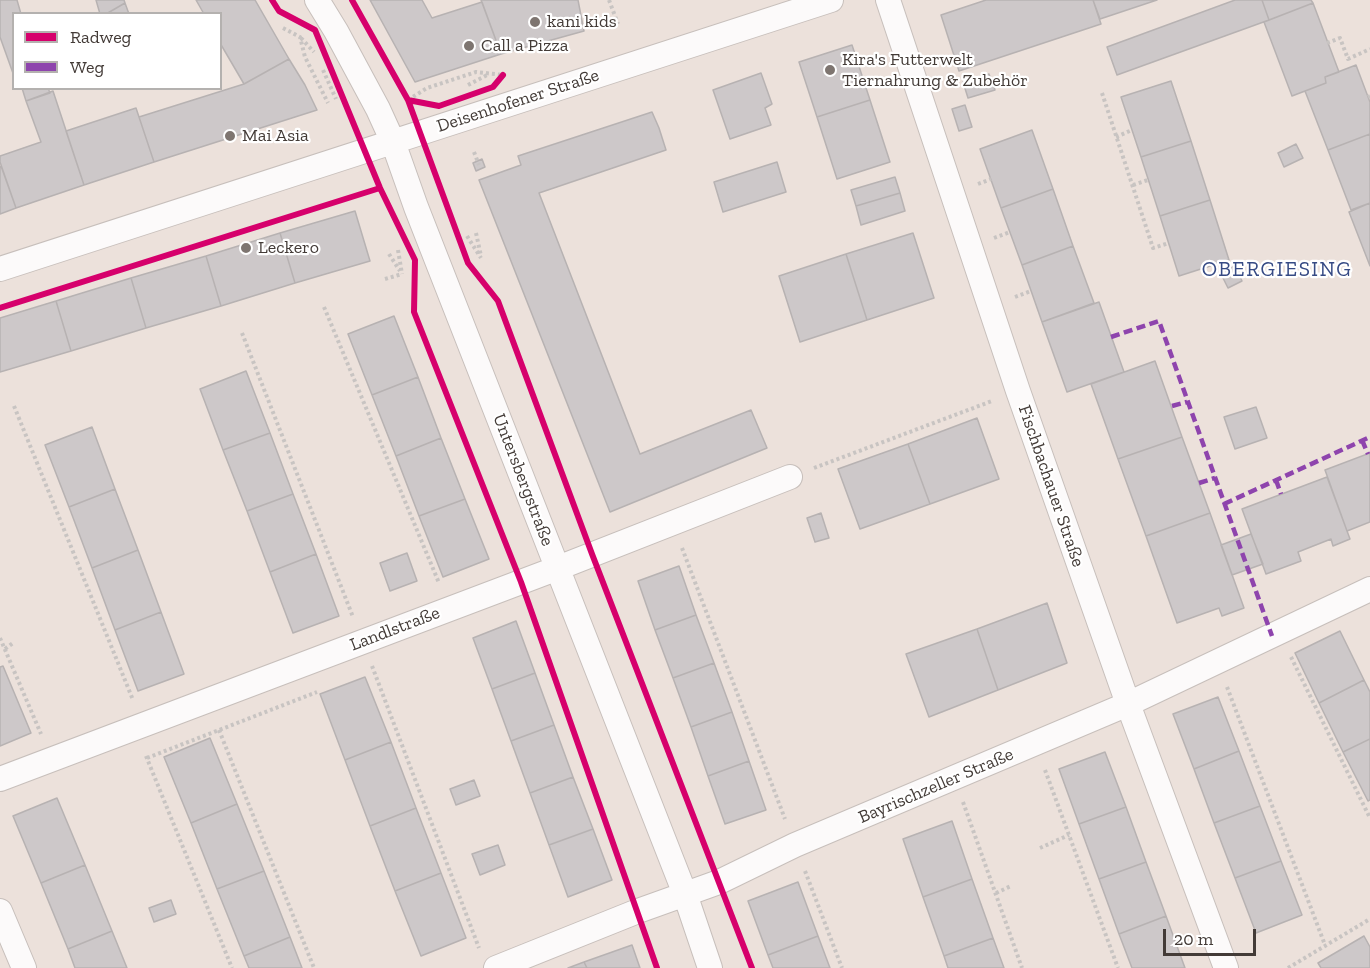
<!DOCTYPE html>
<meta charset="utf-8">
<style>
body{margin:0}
#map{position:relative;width:1370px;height:968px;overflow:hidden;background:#ece1db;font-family:"Zilla Slab",serif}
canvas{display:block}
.legend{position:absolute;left:12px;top:12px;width:210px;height:78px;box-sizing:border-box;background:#fff;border:2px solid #b4b1af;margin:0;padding:8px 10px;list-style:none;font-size:18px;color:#433b37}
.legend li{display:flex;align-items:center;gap:12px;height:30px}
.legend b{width:30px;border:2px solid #b4b1af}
.scale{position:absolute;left:1163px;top:929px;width:93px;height:27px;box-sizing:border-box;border:3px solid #433b37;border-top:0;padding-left:8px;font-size:18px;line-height:21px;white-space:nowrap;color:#433b37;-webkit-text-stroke:4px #fff;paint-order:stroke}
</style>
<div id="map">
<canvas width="1370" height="968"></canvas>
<ul class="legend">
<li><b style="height:8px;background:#d6006c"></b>Radweg</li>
<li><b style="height:8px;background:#8e44ad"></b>Weg</li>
</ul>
<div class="scale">20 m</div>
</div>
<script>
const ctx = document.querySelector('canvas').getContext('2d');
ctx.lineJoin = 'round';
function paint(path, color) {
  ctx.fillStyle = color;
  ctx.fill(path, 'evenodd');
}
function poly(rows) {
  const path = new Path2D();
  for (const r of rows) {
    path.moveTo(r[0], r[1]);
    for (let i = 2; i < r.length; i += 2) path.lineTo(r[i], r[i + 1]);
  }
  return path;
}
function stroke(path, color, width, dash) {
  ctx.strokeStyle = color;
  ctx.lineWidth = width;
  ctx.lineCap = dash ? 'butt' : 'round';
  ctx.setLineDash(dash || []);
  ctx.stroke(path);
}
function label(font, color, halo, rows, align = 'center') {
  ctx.font = font + ' "Zilla Slab",serif';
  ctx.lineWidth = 4.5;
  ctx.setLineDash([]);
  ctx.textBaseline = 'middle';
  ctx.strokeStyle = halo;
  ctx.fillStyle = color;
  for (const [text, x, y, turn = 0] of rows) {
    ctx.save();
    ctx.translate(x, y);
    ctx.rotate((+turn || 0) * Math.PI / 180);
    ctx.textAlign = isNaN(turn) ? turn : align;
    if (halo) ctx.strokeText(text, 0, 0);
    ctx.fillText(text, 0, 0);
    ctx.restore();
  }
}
const building = poly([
 [0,0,17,0,21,14,14,14,14,76,0,37,0,0],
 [96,0,124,0,125,3,106,14,100,14,96,0],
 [196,0,255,0,289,59,244,84,220,43,220,14,204,14,196,0],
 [370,0,422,0,432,18,482,2,501,54,415,82,370,0],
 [481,0,578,0,584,31,501,54,481,0],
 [986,0,1093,0,1101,24,959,71,941,15,986,0],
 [1093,0,1157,0,1100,19,1093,0],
 [1235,0,1262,0,1269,20,1117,75,1107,47,1235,0],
 [1262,0,1311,0,1313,3,1269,20,1262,0],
 [125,3,129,14,106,14,125,3],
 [1313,3,1339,72,1325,77,1326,83,1292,96,1264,22,1313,3],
 [852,45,870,100,817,117,799,62,852,45],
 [289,59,305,85,317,110,154,162,139,117,244,84,289,59],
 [1356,65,1370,102,1370,134,1328,150,1305,91,1326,83,1325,77,1356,65],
 [761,73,772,104,765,108,771,125,730,139,713,90,761,73],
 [989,74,995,90,968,98,963,82,989,74],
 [1171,81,1191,141,1141,157,1121,97,1171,81],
 [22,88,48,88,50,93,26,101,22,88],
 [53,91,84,185,16,208,0,162,0,156,41,142,26,101,53,91],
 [870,100,890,162,837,179,817,117,870,100],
 [965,105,972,127,959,131,952,109,965,105],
 [136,108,154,162,84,185,66,131,136,108],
 [652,112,659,128,666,150,539,193,640,454,751,410,767,448,610,512,479,180,521,165,518,156,652,112],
 [1032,130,1053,189,1001,208,980,149,1032,130],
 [1370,134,1370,203,1351,210,1328,150,1370,134],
 [1191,141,1210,200,1160,216,1141,157,1191,141],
 [1296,144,1303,158,1284,167,1278,153,1296,144],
 [482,159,485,167,476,171,473,163,482,159],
 [777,162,786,192,723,212,714,182,777,162],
 [1,166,16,208,0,214,0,167,1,166],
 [895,177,900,193,856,206,851,190,895,177],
 [1053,189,1073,246,1022,265,1001,208,1053,189],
 [900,193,905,211,861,225,856,206,900,193],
 [1210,200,1229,260,1179,276,1160,216,1210,200],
 [1370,203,1370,266,1349,212,1370,203],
 [355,211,370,261,295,283,280,233,355,211],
 [280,233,295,283,221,306,206,256,280,233],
 [913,233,934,298,867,320,846,254,913,233],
 [1073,246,1094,303,1042,322,1022,265,1073,246],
 [846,254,867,320,800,342,779,276,846,254],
 [206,256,221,306,146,328,131,278,206,256],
 [1235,266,1242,281,1228,288,1220,272,1235,266],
 [131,278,146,328,71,351,56,301,131,278],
 [56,301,71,351,0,372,0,318,56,301],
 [1099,302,1124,372,1067,392,1042,322,1099,302],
 [394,316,418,377,372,395,348,334,394,316],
 [1155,361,1182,437,1118,459,1091,384,1155,361],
 [246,371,270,433,223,450,200,389,246,371],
 [418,377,441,438,396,456,372,395,418,377],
 [1256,407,1267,438,1235,449,1224,417,1256,407],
 [977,418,999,479,930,504,908,444,977,418],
 [92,427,115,489,69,507,45,445,92,427],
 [270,433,293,494,247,511,223,450,270,433],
 [1182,437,1210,513,1146,536,1118,459,1182,437],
 [441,438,465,499,419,516,396,456,441,438],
 [908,444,930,504,860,529,838,469,908,444],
 [1370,453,1370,522,1347,531,1325,470,1370,453],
 [1327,477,1350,539,1333,546,1331,539,1298,552,1301,561,1266,574,1242,509,1327,477],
 [115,489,138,550,92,568,69,507,115,489],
 [293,494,316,554,270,572,247,511,293,494],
 [465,499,489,559,443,577,419,516,465,499],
 [821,513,829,538,815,542,807,518,821,513],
 [1210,513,1244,608,1222,616,1219,608,1177,623,1146,536,1210,513],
 [1251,534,1263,564,1232,575,1221,545,1251,534],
 [138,550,161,612,115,630,92,568,138,550],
 [407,553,417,581,390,591,380,563,407,553],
 [316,554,339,616,293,633,270,572,316,554],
 [679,566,696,615,655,630,638,581,679,566],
 [1047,603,1067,663,998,690,977,629,1047,603],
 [161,612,184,674,138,691,115,630,161,612],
 [696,615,714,663,673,678,655,630,696,615],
 [516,621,535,673,492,689,473,638,516,621],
 [977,629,998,690,929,717,906,654,977,629],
 [1340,631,1364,680,1319,703,1295,653,1340,631],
 [714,663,732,712,691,727,673,678,714,663],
 [3,666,31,733,0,746,0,667,3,666],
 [535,673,554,725,511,741,492,689,535,673],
 [365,677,391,742,345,760,320,694,365,677],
 [1364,680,1370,692,1370,739,1343,752,1319,703,1364,680],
 [1218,697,1239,751,1194,769,1173,714,1218,697],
 [732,712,749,761,708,776,691,727,732,712],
 [554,725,573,777,530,793,511,741,554,725],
 [210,738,237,804,191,823,164,757,210,738],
 [1370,739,1370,800,1368,801,1343,752,1370,739],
 [391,742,416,808,370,826,345,760,391,742],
 [1239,751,1260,806,1214,823,1194,769,1239,751],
 [1105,752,1126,807,1079,824,1059,769,1105,752],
 [749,761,766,810,725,824,708,776,749,761],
 [573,777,593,829,549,845,530,793,573,777],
 [474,780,480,796,456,805,450,789,474,780],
 [57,798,85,865,41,883,13,816,57,798],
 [237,804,264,871,217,889,191,823,237,804],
 [1260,806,1281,861,1235,878,1214,823,1260,806],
 [1126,807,1146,862,1099,879,1079,824,1126,807],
 [416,808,441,873,395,891,370,826,416,808],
 [952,821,972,879,923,897,903,839,952,821],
 [593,829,612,880,568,897,549,845,593,829],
 [498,845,505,865,480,875,472,854,498,845],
 [1281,861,1302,915,1256,933,1235,878,1281,861],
 [1146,862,1166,916,1119,934,1099,879,1146,862],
 [85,865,112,931,68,949,41,883,85,865],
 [264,871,290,937,244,956,217,889,264,871],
 [441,873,466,938,421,956,395,891,441,873],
 [972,879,993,938,944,956,923,897,972,879],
 [798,882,818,936,768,955,748,901,798,882],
 [171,900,176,914,154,922,149,908,171,900],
 [1166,916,1185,968,1132,968,1119,934,1166,916],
 [112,931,127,968,75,968,68,949,112,931],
 [818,936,830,968,773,968,768,955,818,936],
 [1364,936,1370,947,1370,968,1321,968,1318,963,1364,936],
 [290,937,302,968,249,968,244,956,290,937],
 [993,938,1004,968,948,968,944,956,993,938],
 [632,945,640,968,587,968,584,962,632,945],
 [584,962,587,968,568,968,584,962]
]);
const path = poly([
 [609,0,618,24],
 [283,28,300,37,305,57,328,103],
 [301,38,314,52],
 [1327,43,1340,38,1348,59,1370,49],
 [323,70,336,99],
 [468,85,489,74],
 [1102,93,1153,248,1169,243],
 [1368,97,1370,96],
 [408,100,427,88,476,72,503,75],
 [1116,137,1132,130],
 [474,152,479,165],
 [978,184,991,179],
 [1133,185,1148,180],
 [476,233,481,256],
 [467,236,481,258],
 [994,238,1010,232],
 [398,250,402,274],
 [389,254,400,271],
 [385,279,402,274],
 [1015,297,1031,291],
 [324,307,439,583],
 [242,333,353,617],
 [14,406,133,700],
 [814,468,992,401],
 [682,548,785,819],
 [0,638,41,734],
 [5,649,13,643],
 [1291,657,1370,818],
 [372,666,479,948],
 [1227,687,1325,945],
 [219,730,314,968],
 [146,756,232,968],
 [147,758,317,692],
 [1045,770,1118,968],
 [963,802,1022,968],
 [1040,848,1069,835],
 [805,871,842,968],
 [996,893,1011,886],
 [1288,968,1370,919]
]);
const minor = poly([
 [317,0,336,31,378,109,393,142,416,207,685,894,710,968],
 [888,0,1018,391,1128,704,1226,968],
 [0,269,831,0],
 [0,779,558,568,790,477],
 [0,911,24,968],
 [496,968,638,911,719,882,795,845,1128,704,1370,589]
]);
const quiet = poly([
 [1111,337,1159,321,1272,636],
 [1172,406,1187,402],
 [1362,440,1368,454],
 [1276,480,1281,494],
 [1199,483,1215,478],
 [1224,504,1370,437]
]);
const cycleway = poly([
 [272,0,279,11,315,30,380,188,415,260,414,312,521,582,657,968],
 [352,0,408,100,468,263,498,301,592,554,752,968],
 [408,100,439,106,493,87,503,75],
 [0,308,380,188]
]);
const markers = [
 [535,22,6,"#7e7570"],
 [469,46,6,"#7e7570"],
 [830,70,6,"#7e7570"],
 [230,136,6,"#7e7570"],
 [246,248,6,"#7e7570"]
];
const poiNames = [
 ["kani kids",547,22],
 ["Call a Pizza",481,46],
 ["Kira's Futterwelt",842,60],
 ["Tiernahrung & Zubehör",842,81],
 ["Mai Asia",242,136],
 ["Leckero",258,248]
];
const streetNames = [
 ["Deisenhofener Straße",518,101,-18],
 ["Untersbergstraße",523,480,69],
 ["Fischbachauer Straße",1051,486,71],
 ["Landlstraße",395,629,-21],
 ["Bayrischzeller Straße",936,786,-23]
];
const quarterNames = [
 ["OBERGIESING",1277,270]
];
paint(building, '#cdc8c9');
stroke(building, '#b7b2b2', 1.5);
stroke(minor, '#c7bfbb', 26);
stroke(path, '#c8c4c2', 4, [3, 3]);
stroke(minor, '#fcfafa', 24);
stroke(quiet, '#8e44ad', 4.5, [9, 4.5]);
stroke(cycleway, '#d6006c', 6);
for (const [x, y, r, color] of markers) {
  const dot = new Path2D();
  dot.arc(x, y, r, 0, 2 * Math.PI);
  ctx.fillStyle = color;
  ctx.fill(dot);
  stroke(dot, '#fff', 2);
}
label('18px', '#433b37', '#fff', poiNames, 'left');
label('18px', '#433b37', '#fff', streetNames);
ctx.letterSpacing = '1.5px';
label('21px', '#364a84', '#fff', quarterNames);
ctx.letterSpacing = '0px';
</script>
